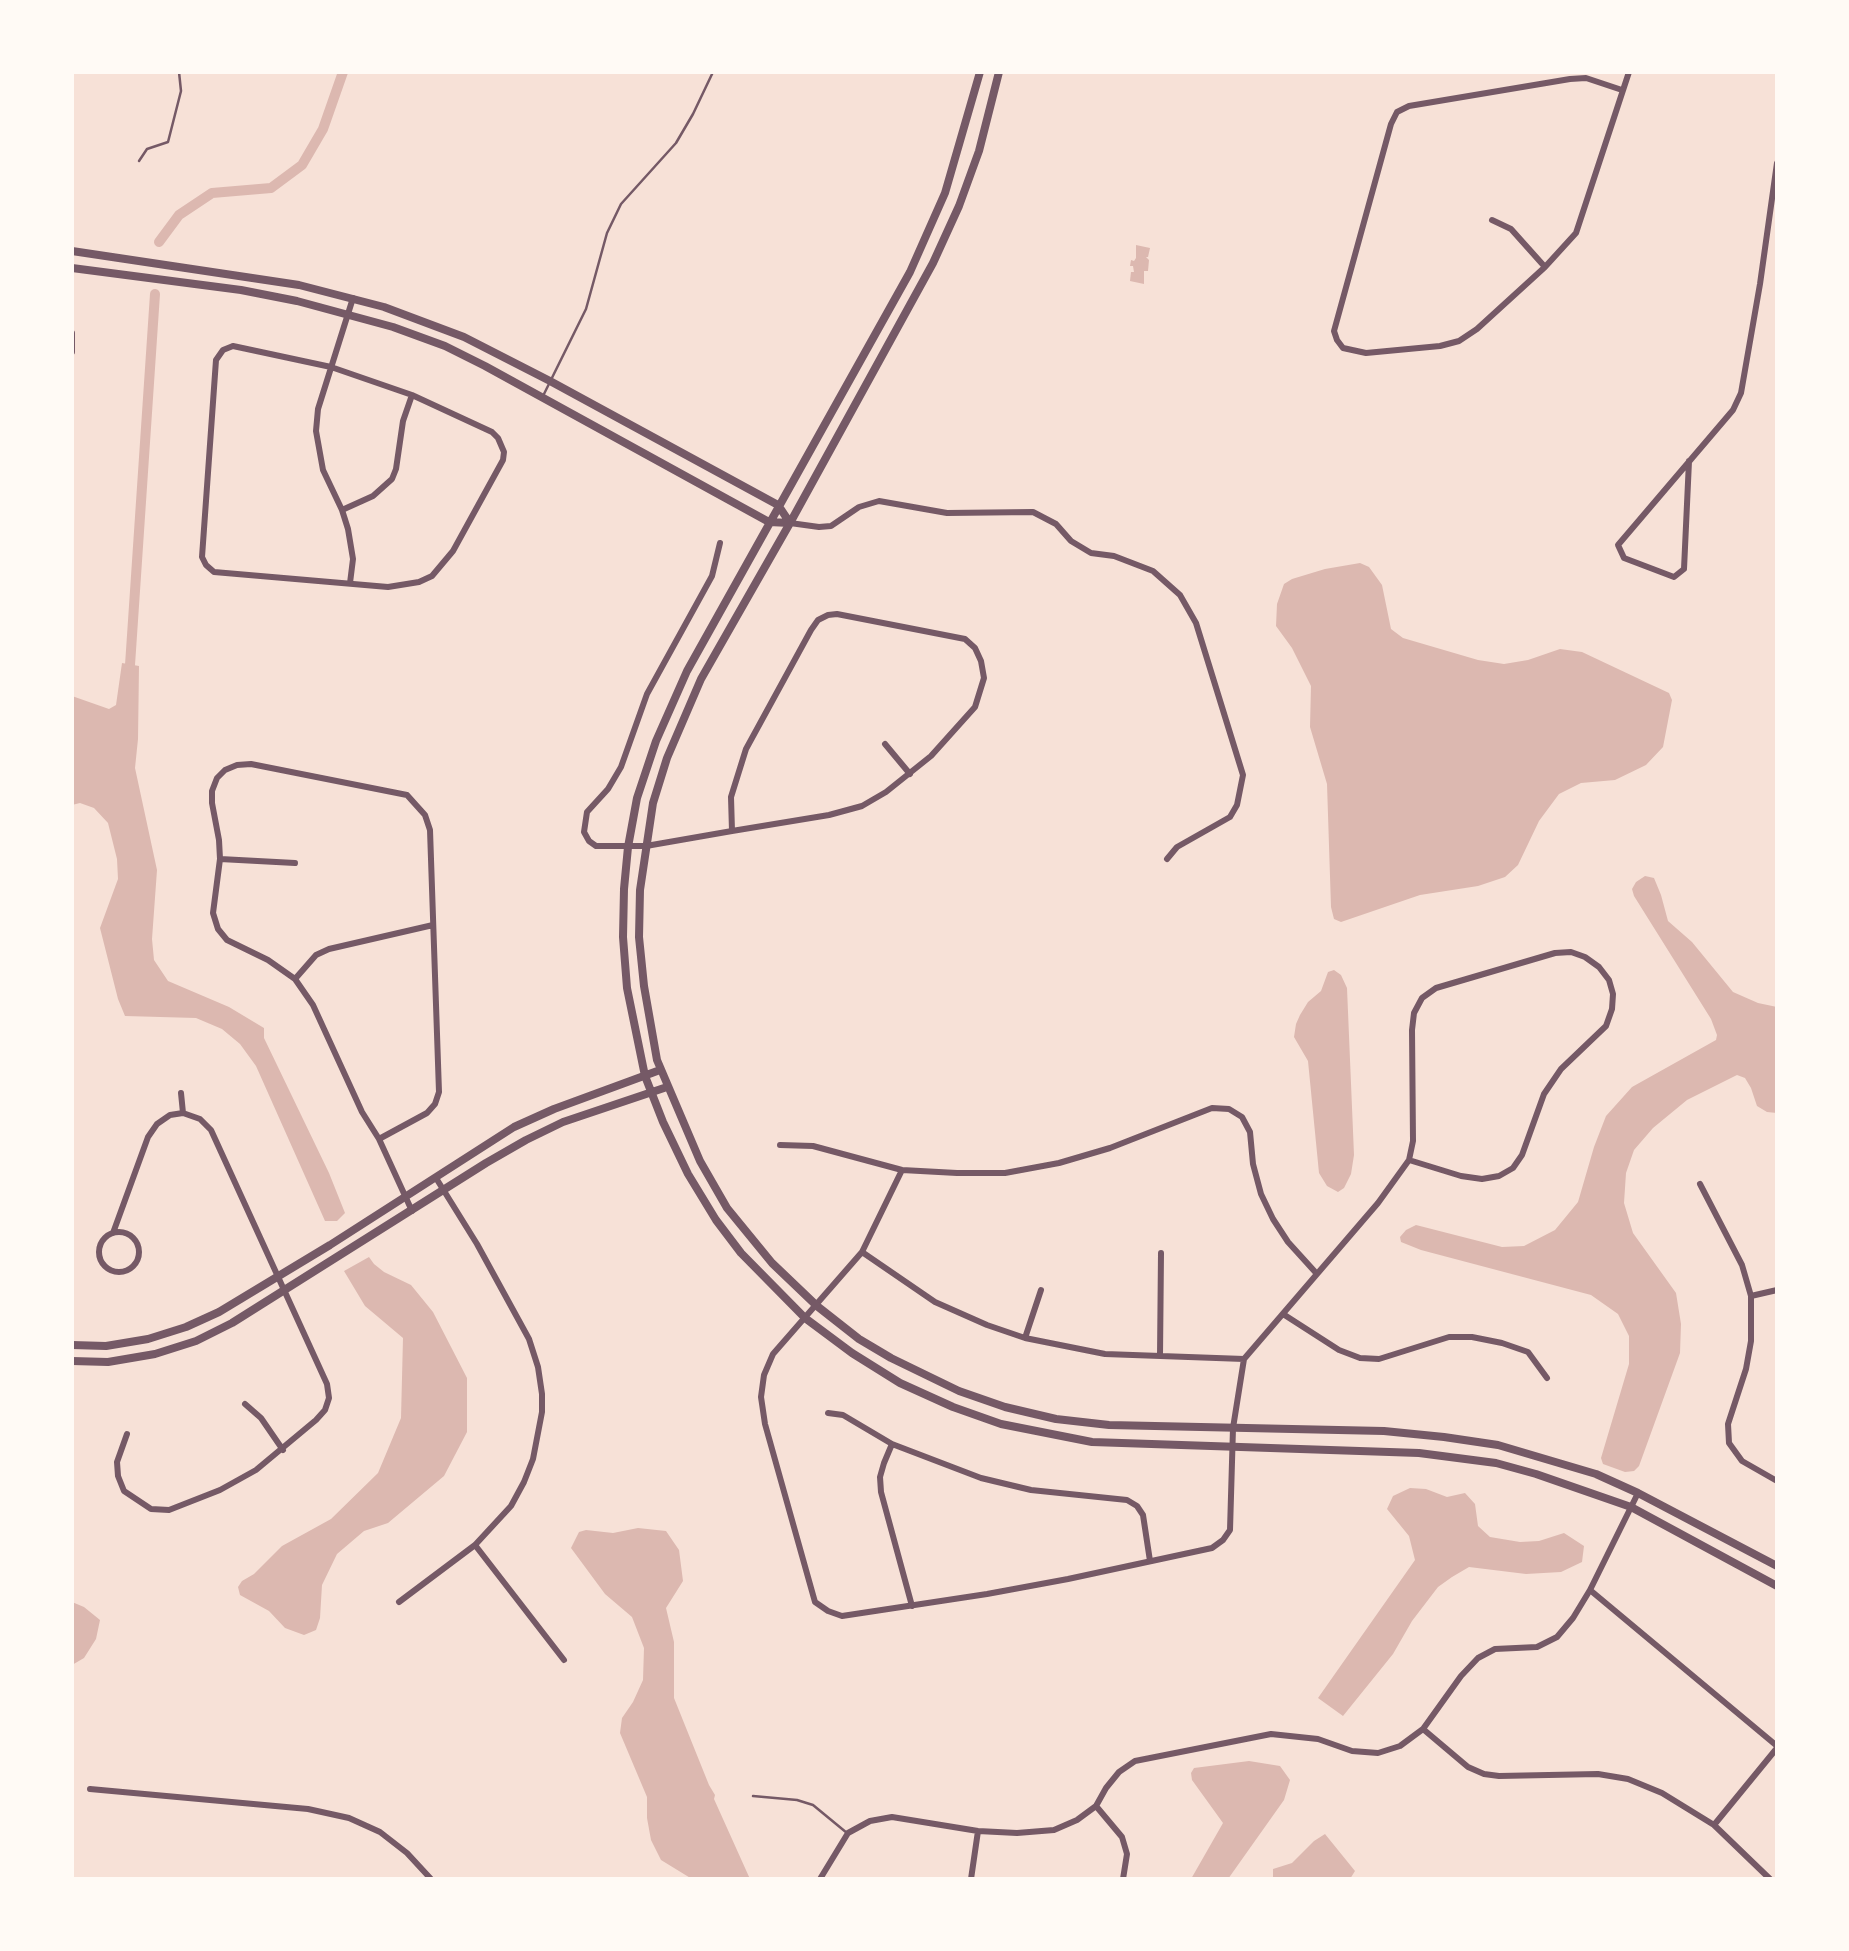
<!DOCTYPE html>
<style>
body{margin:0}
#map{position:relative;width:1849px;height:1951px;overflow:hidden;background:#f7e1d7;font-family:Manrope,sans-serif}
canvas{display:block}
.frame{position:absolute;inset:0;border:74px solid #fffaf5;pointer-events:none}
</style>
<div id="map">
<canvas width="1849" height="1951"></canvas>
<div class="frame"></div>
</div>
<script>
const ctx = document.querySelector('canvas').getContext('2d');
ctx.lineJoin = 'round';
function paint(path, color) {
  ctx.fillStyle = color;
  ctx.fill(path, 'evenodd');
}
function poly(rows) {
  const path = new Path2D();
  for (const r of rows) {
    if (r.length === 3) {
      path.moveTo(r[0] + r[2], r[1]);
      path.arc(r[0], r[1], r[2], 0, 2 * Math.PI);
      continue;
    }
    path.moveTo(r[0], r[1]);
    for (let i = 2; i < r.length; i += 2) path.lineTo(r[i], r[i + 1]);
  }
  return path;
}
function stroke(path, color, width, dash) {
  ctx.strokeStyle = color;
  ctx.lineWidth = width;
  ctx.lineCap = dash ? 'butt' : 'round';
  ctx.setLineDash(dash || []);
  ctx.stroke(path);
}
const water = poly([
 [1136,245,1150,248,1148,257,1146,257,1149,260,1148,271,1144,271,1144,284,1130,281,1131,272,1134,272,1133,266,1130,266,1131,260,1134,261,1136,258],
 [1360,563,1369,567,1382,585,1391,629,1403,638,1478,660,1504,664,1528,660,1560,649,1582,652,1669,693,1672,700,1663,747,1646,765,1615,780,1581,783,1559,794,1539,821,1518,865,1505,877,1478,886,1420,895,1341,922,1334,919,1331,907,1327,784,1310,727,1311,686,1292,648,1276,626,1277,604,1284,584,1292,579,1325,569],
 [122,663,139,666,138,739,135,768,157,870,152,939,154,960,168,981,229,1007,264,1028,264,1038,329,1173,345,1213,337,1221,325,1221,256,1066,240,1044,222,1029,196,1018,125,1016,118,999,100,928,118,879,117,859,108,823,94,808,80,803,72,805,72,696,109,709,116,705],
 [1645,876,1654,878,1661,895,1668,921,1692,942,1733,992,1758,1003,1777,1007,1777,1113,1767,1112,1757,1106,1751,1088,1745,1078,1737,1075,1687,1100,1653,1128,1634,1150,1626,1173,1624,1203,1633,1233,1676,1293,1681,1324,1680,1353,1639,1466,1634,1471,1625,1472,1603,1464,1601,1458,1629,1364,1629,1336,1618,1314,1591,1295,1421,1250,1401,1242,1400,1237,1406,1230,1416,1225,1502,1247,1524,1246,1555,1230,1578,1202,1594,1147,1606,1116,1632,1087,1716,1040,1717,1035,1711,1019,1634,896,1632,889,1636,882],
 [1334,970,1341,975,1347,988,1354,1155,1351,1174,1344,1188,1338,1192,1327,1186,1319,1173,1308,1061,1294,1037,1296,1024,1300,1015,1308,1002,1321,991,1328,972],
 [369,1257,374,1264,384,1272,411,1285,433,1312,467,1378,467,1432,444,1476,388,1523,364,1531,337,1554,322,1585,320,1618,316,1630,304,1635,285,1628,269,1611,240,1595,238,1587,242,1581,254,1574,282,1546,331,1519,378,1473,401,1418,403,1338,365,1306,344,1271],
 [1410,1488,1426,1489,1447,1497,1465,1493,1475,1504,1478,1526,1490,1537,1520,1542,1539,1541,1564,1533,1584,1546,1582,1562,1561,1572,1526,1574,1469,1567,1452,1577,1438,1587,1412,1621,1393,1654,1343,1716,1318,1698,1415,1560,1409,1536,1387,1509,1393,1496],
 [638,1528,666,1531,679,1550,683,1581,666,1608,674,1642,674,1698,709,1785,715,1795,714,1799,750,1879,692,1879,661,1860,651,1840,647,1818,647,1797,620,1733,622,1718,633,1702,643,1680,644,1648,632,1617,605,1594,571,1548,579,1532,586,1530,613,1533],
 [72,1602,84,1607,100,1620,96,1639,84,1658,72,1665],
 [1249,1761,1280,1766,1290,1780,1284,1800,1228,1879,1191,1879,1223,1823,1192,1780,1191,1773,1194,1768],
 [1325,1834,1355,1871,1350,1879,1273,1879,1273,1869,1292,1863,1314,1841]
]);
const canal = poly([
 [159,242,179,215,212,193,271,188,302,165,323,129,343,72],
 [130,665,155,294]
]);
const service = poly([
 [139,161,147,149,168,142,181,91,179,72],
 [543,396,586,309,607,233,621,204,676,143,693,114,713,72],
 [753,1796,797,1800,813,1805,847,1833]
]);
const minor = poly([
 [1622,90,1586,78,1570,79,1409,106,1397,112,1391,124,1334,331,1337,340,1343,348,1366,353,1440,346,1459,341,1477,329,1545,267,1576,233,1629,72],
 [1492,220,1511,229,1545,267],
 [72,333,72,352],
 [233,346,331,367,412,395,492,432,498,438,504,452,503,460,453,551,432,576,419,582,388,587,214,572,206,565,202,557,216,360,223,350,233,346],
 [1689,461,1684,569,1674,577,1624,558,1618,545,1733,410,1741,393,1760,284,1777,163],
 [342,510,373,496,392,479,396,469,403,421,412,395],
 [790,523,819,527,831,526,859,507,879,501,947,513,1033,512,1056,524,1071,541,1091,553,1114,556,1153,571,1180,595,1196,623,1243,775,1237,805,1230,817,1177,847,1167,859],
 [720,543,712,576,647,694,621,767,608,789,587,812,584,832,589,841,596,846,646,846,732,831,731,797,746,749,811,630,818,620,828,615,837,614,965,639,975,648,981,661,984,678,975,707,931,756,886,792,862,806,829,815,732,831],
 [350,583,353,559,348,529,342,510,323,470,316,431,318,409,353,298],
 [885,744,910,774],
 [220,859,295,863],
 [295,979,316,955,329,949,433,925],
 [181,1093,183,1113],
 [379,1139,427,1113,435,1104,439,1092,430,830,425,815,407,795,251,764,237,765,225,770,217,778,212,791,212,803,219,840,220,859,213,913,218,929,227,940,268,960,295,979,313,1005,362,1112,379,1139,412,1211],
 [780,1145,813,1146,902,1170,957,1173,1005,1173,1059,1163,1110,1148,1212,1108,1229,1109,1242,1117,1250,1132,1253,1164,1261,1194,1273,1219,1288,1242,1317,1274],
 [902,1170,862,1252,773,1354,764,1375,761,1397,765,1424,815,1602,828,1611,842,1616,987,1594,1068,1579,1212,1548,1223,1540,1230,1530,1233,1428,1244,1359,1378,1203,1409,1160,1413,1141,1412,1030,1414,1013,1422,998,1436,988,1555,953,1571,952,1585,957,1599,967,1609,980,1613,994,1612,1009,1606,1026,1561,1069,1544,1094,1522,1155,1513,1168,1499,1176,1482,1179,1461,1176,1409,1160],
 [1700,1184,1742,1265,1751,1296,1751,1341,1746,1369,1728,1424,1729,1443,1742,1461,1777,1481],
 [119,1252,20],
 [113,1233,148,1137,157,1124,170,1115,183,1113,200,1119,211,1130,327,1384,329,1398,325,1410,316,1420,256,1470,220,1490,169,1510,151,1509,124,1491,118,1476,117,1462,127,1434],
 [862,1252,935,1302,987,1325,1025,1338,1105,1354,1244,1359],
 [1751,1296,1777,1290],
 [1283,1314,1339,1350,1360,1358,1379,1359,1449,1337,1472,1337,1502,1343,1528,1352,1547,1378],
 [1025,1338,1041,1290],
 [1160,1356,1161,1253],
 [245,1404,261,1418,283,1450],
 [828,1413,843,1415,892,1444,981,1478,1031,1490,1127,1500,1137,1506,1143,1515,1150,1561],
 [892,1444,884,1463,880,1477,881,1492,912,1606],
 [475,1545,564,1660],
 [1590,1590,1777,1746],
 [399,1602,475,1545,511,1506,524,1482,533,1459,542,1412,542,1394,538,1367,529,1339,477,1244,436,1178],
 [1423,1729,1468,1767,1484,1774,1499,1776,1598,1774,1628,1779,1662,1793,1714,1825,1770,1879],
 [90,1789,308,1809,349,1818,380,1832,407,1853,431,1879],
 [1096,1806,1122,1837,1127,1854,1123,1879],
 [1714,1825,1777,1748],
 [820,1879,848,1833,870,1821,892,1817,978,1831,1017,1833,1054,1830,1077,1820,1096,1806,1106,1788,1119,1772,1135,1761,1271,1734,1318,1739,1352,1751,1378,1753,1400,1746,1423,1729,1461,1676,1478,1658,1495,1649,1537,1647,1557,1637,1573,1618,1590,1590,1638,1493],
 [971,1879,978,1831]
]);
const tertiary = poly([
 [980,72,945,193,910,272,687,671,656,741,637,798,628,847,624,889,623,937,627,988,645,1076,663,1122,688,1174,716,1220,741,1253,805,1318,852,1353,900,1383,953,1407,1001,1424,1092,1442,1419,1453,1496,1463,1536,1474,1631,1507,1777,1586],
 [999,72,979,151,959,206,933,263,790,523,701,679,667,758,653,803,640,890,639,937,644,986,657,1060,700,1161,727,1208,772,1263,817,1306,859,1339,891,1358,959,1391,1005,1407,1056,1419,1109,1425,1384,1431,1444,1437,1498,1445,1596,1474,1638,1493,1777,1566],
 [72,251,299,285,384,307,464,337,550,381,778,505,790,523],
 [72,268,241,290,297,301,393,327,445,346,485,366,769,522,790,523],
 [72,1345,106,1346,148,1339,186,1327,219,1312,330,1245,514,1127,554,1109,660,1070],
 [72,1361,108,1362,155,1354,196,1341,232,1323,486,1163,526,1140,563,1122,667,1087]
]);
paint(water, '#dcb8b0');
stroke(canal, '#dcb8b0', 10);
stroke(service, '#755966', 2.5);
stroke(minor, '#755966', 6);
stroke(tertiary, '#755966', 8);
</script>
